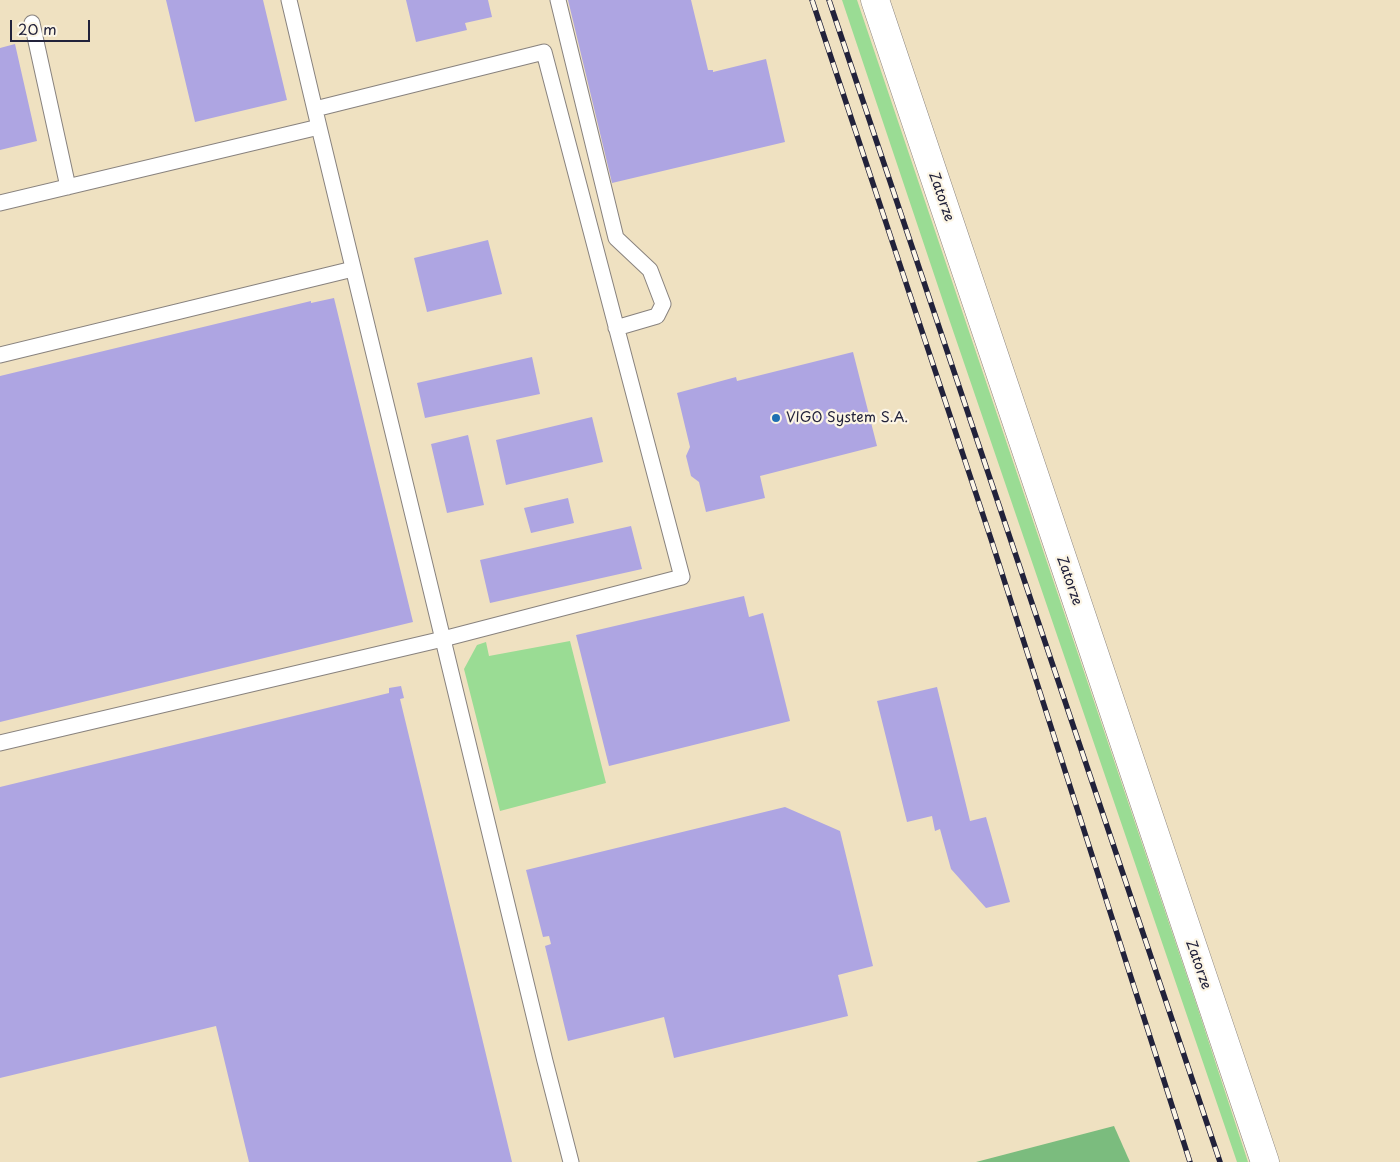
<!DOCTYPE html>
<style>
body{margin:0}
#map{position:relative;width:1400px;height:1162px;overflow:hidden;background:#efe1c1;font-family:"Playpen Sans",sans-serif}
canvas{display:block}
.scale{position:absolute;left:10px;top:20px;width:80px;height:22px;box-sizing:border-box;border:2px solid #22223b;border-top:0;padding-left:6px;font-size:15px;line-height:18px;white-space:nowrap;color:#22223b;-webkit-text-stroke:4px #fcf5e5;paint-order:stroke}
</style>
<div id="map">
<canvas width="1400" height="1162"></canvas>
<div class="scale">20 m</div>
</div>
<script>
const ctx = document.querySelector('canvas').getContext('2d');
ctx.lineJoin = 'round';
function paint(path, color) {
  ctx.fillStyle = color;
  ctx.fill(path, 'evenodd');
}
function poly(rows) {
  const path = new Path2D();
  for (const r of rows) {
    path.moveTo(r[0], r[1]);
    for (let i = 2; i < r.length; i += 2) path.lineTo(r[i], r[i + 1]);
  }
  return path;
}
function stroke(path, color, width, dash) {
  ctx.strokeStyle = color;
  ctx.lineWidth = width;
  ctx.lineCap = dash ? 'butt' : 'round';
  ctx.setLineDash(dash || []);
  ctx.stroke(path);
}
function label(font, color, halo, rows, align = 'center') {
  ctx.font = font + ' "Playpen Sans",sans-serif';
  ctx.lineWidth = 4.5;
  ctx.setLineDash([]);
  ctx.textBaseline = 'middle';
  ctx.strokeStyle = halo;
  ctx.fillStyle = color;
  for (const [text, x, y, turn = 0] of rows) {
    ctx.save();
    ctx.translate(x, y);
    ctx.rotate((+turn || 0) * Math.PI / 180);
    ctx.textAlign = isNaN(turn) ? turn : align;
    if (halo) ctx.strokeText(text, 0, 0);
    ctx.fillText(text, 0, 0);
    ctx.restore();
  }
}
const green = poly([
 [842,0,857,0,1197,1006,1248,1162,1237,1162,948,316],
 [570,641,606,783,500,811,464,669,477,645,486,642,489,656]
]);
const forest = poly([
 [1114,1126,1130,1162,976,1162]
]);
const building = poly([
 [166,0,263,0,287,100,195,122],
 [406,0,488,0,492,17,465,23,467,30,416,42],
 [568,0,691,0,708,70,713,70,713,72,766,59,785,142,612,183],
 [15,44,37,141,0,150,0,48],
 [488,240,502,294,427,312,414,258],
 [334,298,413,622,0,722,0,376,311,301,311,303],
 [853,352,877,446,760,476,765,498,706,512,699,482,691,476,686,456,690,447,677,393,736,377,737,381],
 [532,357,540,394,425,418,417,383],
 [592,417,603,462,506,485,496,440],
 [468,435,484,505,447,513,431,444],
 [568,498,574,523,531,533,524,508],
 [631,526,642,569,490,603,480,560],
 [744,596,749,617,763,613,790,721,609,766,576,635],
 [401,686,404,698,400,699,512,1162,249,1162,216,1026,0,1078,0,787,389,693,389,688],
 [937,687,970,821,986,817,1010,902,986,908,951,869,940,829,935,831,932,816,907,822,877,701],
 [785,807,840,831,873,966,838,975,848,1016,674,1058,664,1017,568,1041,545,946,551,944,549,936,543,937,526,870]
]);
const service = poly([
 [289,0,319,127,545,1061,571,1162],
 [558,0,616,238,650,270,663,304,657,316,616,328],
 [32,23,68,187],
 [0,203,319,127],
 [0,355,353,269],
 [0,743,443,639,682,577,544,52,315,109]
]);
const tertiary = poly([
 [875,0,1265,1162]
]);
const rail = poly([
 [812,0,991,539,1190,1162],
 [829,0,1220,1162]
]);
const markers = [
 [776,418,5,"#1f6fb2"]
];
const streetNames = [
 ["Zatorze",941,197,71],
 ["Zatorze",1069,581,71],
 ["Zatorze",1198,965,71]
];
const poiNames = [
 ["VIGO System S.A.",786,418]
];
paint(green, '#9adc94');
paint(forest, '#7bbc7e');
paint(building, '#aea5e2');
stroke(service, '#88827e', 17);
stroke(tertiary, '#88827e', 29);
stroke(service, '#fff', 15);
stroke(tertiary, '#fff', 28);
stroke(rail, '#22223b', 5.5);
stroke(rail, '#fcf5e5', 4, [11]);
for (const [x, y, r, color] of markers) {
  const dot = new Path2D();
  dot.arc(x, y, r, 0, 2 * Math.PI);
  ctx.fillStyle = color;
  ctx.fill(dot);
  stroke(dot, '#fcf5e5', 2);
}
label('14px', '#22223b', '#fcf5e5', streetNames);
label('14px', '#22223b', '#fcf5e5', poiNames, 'left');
</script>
